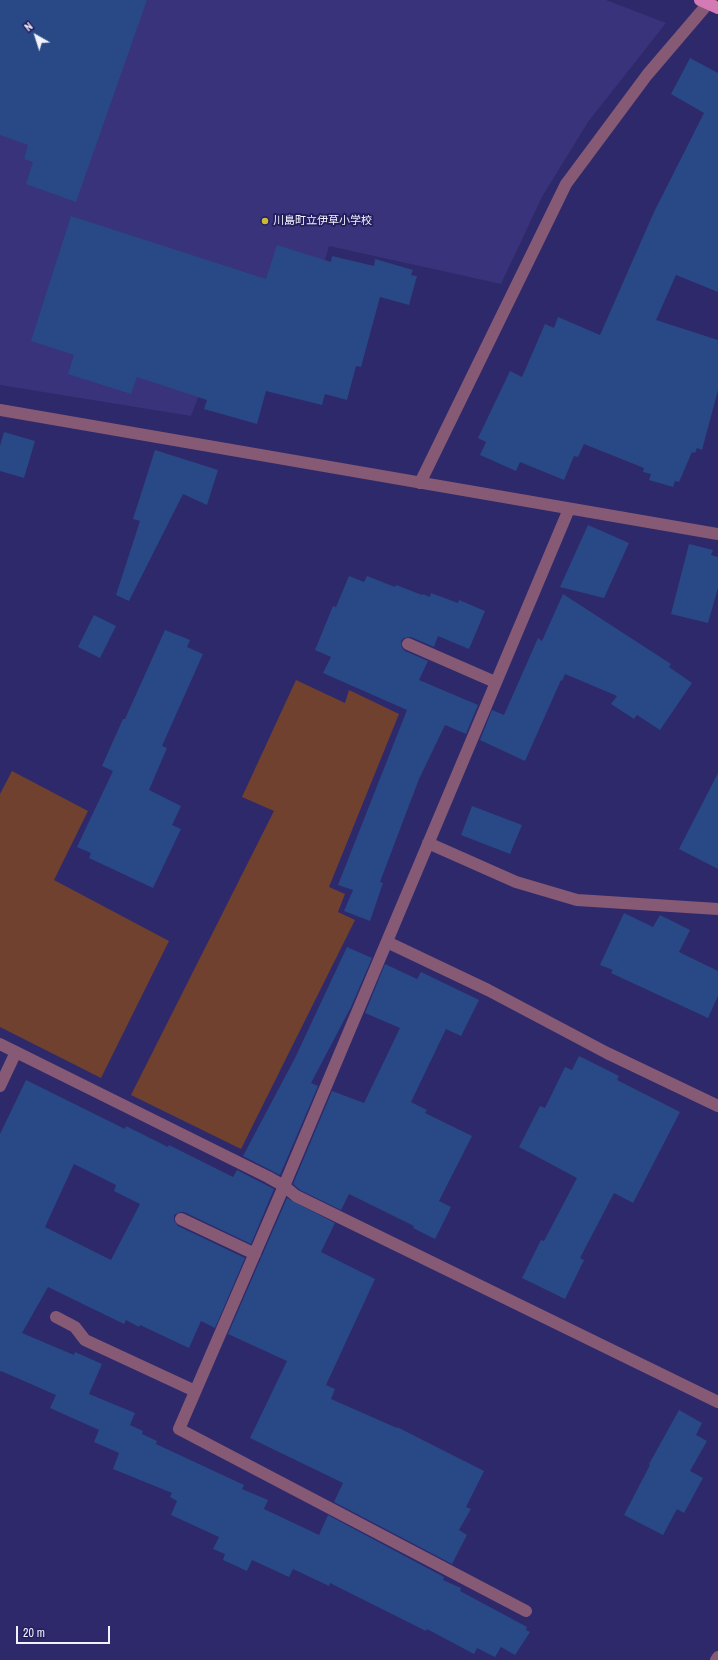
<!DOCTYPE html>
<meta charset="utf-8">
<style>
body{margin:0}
#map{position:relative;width:718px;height:1660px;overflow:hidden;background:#2e296a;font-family:"Archivo Narrow",sans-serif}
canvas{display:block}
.north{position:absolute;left:16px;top:16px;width:40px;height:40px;-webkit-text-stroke:3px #251e5f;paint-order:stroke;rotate:321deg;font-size:11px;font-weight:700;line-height:16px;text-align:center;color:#f1f2fa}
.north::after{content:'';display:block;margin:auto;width:14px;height:18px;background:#f1f2fa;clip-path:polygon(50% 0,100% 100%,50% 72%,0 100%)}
.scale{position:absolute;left:16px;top:1626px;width:94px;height:18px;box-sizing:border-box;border:2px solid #f1f2fa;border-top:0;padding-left:5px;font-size:12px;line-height:14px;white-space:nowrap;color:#f1f2fa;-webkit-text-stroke:3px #251e5f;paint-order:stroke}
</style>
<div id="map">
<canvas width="718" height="1660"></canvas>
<div class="north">N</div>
<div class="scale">20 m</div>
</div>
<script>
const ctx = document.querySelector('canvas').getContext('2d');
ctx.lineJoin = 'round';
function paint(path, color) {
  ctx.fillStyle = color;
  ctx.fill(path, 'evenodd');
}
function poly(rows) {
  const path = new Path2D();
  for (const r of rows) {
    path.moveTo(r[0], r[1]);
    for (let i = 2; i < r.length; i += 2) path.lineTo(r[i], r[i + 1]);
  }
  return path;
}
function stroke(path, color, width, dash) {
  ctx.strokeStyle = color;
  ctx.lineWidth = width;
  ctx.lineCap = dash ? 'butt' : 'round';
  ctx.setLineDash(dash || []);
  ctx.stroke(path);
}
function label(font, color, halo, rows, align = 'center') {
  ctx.font = font + ' "Archivo Narrow","Noto Sans JP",sans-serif';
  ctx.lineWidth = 4;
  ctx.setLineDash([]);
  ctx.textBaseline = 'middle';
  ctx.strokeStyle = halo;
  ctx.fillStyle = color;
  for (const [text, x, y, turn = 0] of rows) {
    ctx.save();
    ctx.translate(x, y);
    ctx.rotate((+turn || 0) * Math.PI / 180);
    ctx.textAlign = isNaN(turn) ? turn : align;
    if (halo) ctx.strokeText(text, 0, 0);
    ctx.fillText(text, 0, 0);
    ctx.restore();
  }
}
const built = poly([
 [0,0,606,0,666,23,588,122,542,197,501,284,329,246,314,299,244,277,191,416,0,385]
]);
const green = poly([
 [296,680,345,703,349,690,399,714,329,887,345,894,338,912,355,920,241,1149,131,1095,274,811,242,797],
 [12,771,88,811,54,880,169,941,101,1078,0,1027,0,794]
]);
const building = poly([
 [0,0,147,0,76,202,26,184,33,162,24,159,28,145,0,135],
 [690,58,718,73,718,292,676,275,656,320,718,340,718,390,702,450,697,448,695,453,692,452,679,482,675,481,673,487,649,480,651,474,643,472,644,468,584,444,578,457,574,456,564,480,520,462,516,471,480,455,486,442,478,438,510,371,522,377,545,324,554,328,558,317,600,335,654,212,704,113,671,94],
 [71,216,266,279,277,245,331,262,332,256,374,266,375,259,413,270,411,275,417,276,409,305,380,297,361,367,356,366,347,400,325,394,322,405,266,391,257,424,204,409,207,400,137,377,131,394,68,374,74,355,31,341],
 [4,432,35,441,24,478,0,471,0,446],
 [155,450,218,470,207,505,183,494,129,601,116,595,140,521,133,519],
 [588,525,629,543,604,598,560,587],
 [689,544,713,550,711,555,718,557,718,588,708,623,671,614],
 [349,576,364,582,367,576,395,587,396,585,422,595,423,594,430,597,431,593,458,603,459,600,485,611,469,649,438,636,434,647,411,637,404,638,401,641,402,648,405,651,428,661,419,680,478,705,466,734,445,725,419,779,380,882,383,883,370,921,344,911,353,890,338,885,407,710,323,673,331,657,315,650,333,606,336,607],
 [563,594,671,664,669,667,692,683,660,730,637,715,634,719,611,704,617,696,565,674,562,681,561,680,525,761,480,740,492,710,504,715,538,638,542,641],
 [94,615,116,626,100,658,78,647],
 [165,630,190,640,187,647,203,654,162,746,167,748,149,790,181,806,172,825,181,829,153,888,89,858,91,853,77,847,113,771,102,766,123,719,125,719],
 [718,773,718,869,679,849],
 [472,806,522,825,510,854,461,835],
 [624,913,653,927,660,915,690,930,679,952,718,971,718,996,708,1018,611,973,613,970,600,965],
 [347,947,372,958,351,1007,311,1083,318,1086,280,1175,243,1156,295,1058],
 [385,964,417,979,421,972,479,1000,461,1036,446,1029,411,1102,427,1110,425,1113,472,1136,439,1201,451,1207,435,1239,413,1228,414,1226,349,1194,341,1210,300,1190,293,1184,332,1091,364,1103,400,1028,365,1013],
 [579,1056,619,1076,617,1080,680,1112,633,1203,614,1193,580,1258,584,1260,565,1299,522,1278,541,1240,544,1241,577,1178,519,1147,540,1106,545,1108,565,1067,572,1070],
 [26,1080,125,1129,126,1126,168,1147,169,1145,233,1177,237,1170,274,1189,251,1244,184,1212,180,1212,174,1215,174,1220,178,1226,245,1258,215,1328,201,1321,189,1348,140,1325,139,1327,126,1320,124,1324,48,1287,22,1333,74,1355,75,1352,102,1364,89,1394,135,1413,130,1425,143,1431,142,1434,157,1441,156,1444,244,1485,242,1489,268,1500,264,1509,319,1535,328,1515,444,1577,443,1580,461,1588,460,1591,527,1627,526,1630,530,1632,515,1655,501,1647,495,1657,477,1648,474,1654,427,1629,426,1631,330,1583,329,1586,293,1569,289,1577,252,1560,247,1571,223,1560,225,1554,213,1549,219,1537,171,1515,177,1501,170,1497,172,1493,113,1469,119,1453,94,1442,99,1430,50,1408,56,1395,1,1371,0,1372,0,1134],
 [74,1164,116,1185,114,1191,140,1204,111,1260,45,1227],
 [287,1198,335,1223,321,1252,375,1279,326,1385,335,1389,331,1399,397,1428,397,1427,484,1471,466,1507,471,1509,459,1530,467,1535,452,1564,334,1502,343,1483,250,1438,287,1361,228,1334],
 [679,1410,702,1423,696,1435,707,1441,690,1471,703,1478,684,1513,677,1509,663,1535,624,1515,650,1465,649,1464]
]);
const minor = poly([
 [0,410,718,534],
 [420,483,566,184,647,75,711,0],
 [408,644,495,682],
 [428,843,516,882,577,900,718,909],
 [387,942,488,990,607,1053,718,1106],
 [0,1044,268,1177,284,1186,296,1196,718,1402],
 [0,1086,16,1052],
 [181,1219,255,1254],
 [56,1317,75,1327,85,1340,195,1391],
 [526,1611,179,1429,284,1186,569,509],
 [716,1660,718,1657]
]);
const major = poly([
 [700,0,718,8]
]);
const markers = [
 [265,221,4,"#cbba39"]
];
const poiNames = [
 ["川島町立伊草小学校",273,221]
];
paint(built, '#38337a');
paint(green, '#70412f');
paint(building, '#284986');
stroke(minor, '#865a75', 12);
stroke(major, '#d47bb5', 12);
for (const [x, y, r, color] of markers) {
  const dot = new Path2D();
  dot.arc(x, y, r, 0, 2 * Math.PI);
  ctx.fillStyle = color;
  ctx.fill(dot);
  stroke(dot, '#251e5f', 1.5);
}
label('11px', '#f1f2fa', '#251e5f', poiNames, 'left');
</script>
